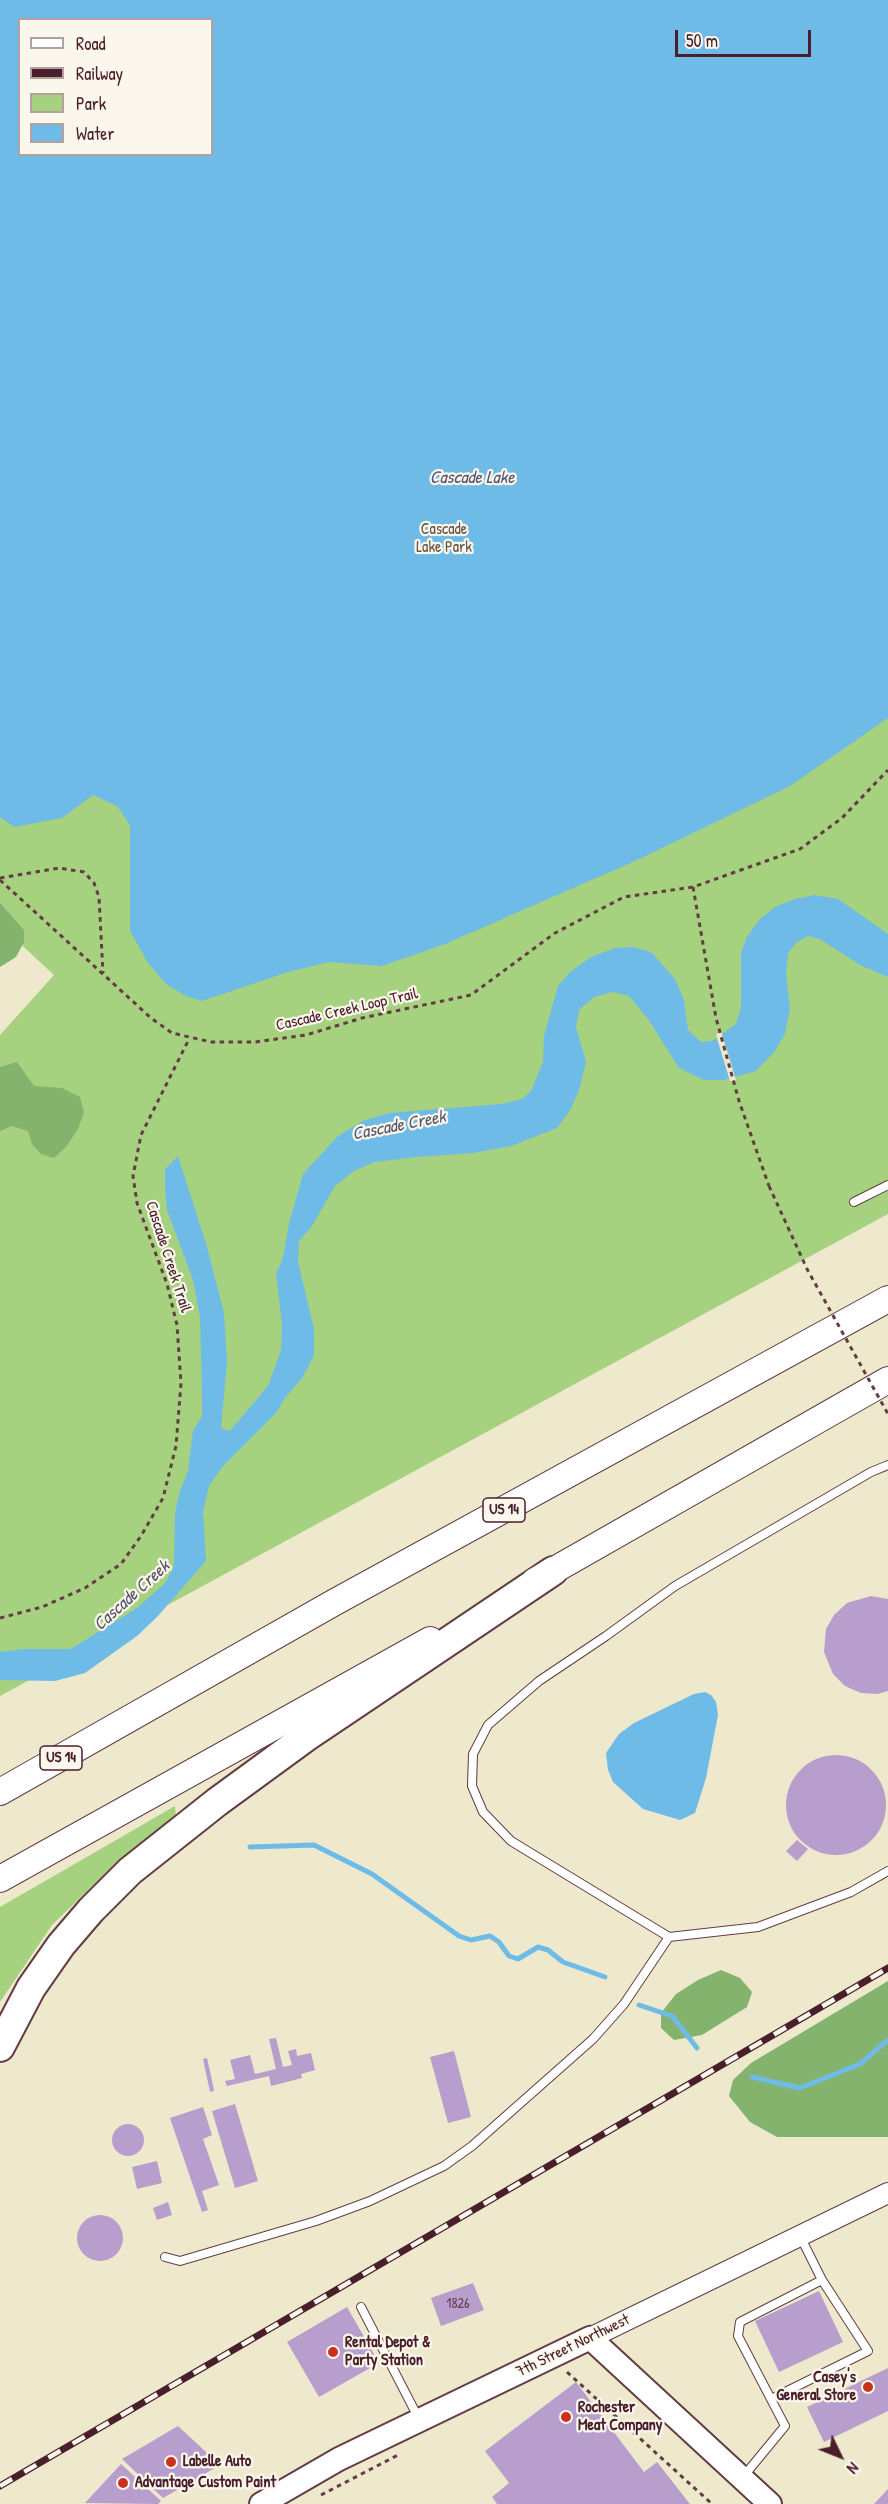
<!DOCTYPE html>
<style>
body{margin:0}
#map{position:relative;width:888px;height:2504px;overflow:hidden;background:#eee8cc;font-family:"Patrick Hand",sans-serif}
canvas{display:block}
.legend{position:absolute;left:18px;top:18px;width:195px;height:138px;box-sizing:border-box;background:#fbf7ec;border:2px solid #b4a19f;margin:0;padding:8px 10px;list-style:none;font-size:18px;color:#4a1f2b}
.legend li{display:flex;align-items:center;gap:12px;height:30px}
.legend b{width:30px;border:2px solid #b4a19f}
.north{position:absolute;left:810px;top:2426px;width:60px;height:60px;-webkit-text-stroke:4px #fbf7ec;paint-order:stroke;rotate:133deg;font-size:16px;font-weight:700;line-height:24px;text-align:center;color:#4a1f2b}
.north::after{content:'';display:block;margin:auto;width:21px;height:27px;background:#4a1f2b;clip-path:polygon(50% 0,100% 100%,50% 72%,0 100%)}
.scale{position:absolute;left:675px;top:30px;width:136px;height:27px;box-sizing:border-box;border:3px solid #4a1f2b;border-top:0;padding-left:8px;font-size:18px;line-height:21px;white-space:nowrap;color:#4a1f2b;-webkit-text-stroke:4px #fbf7ec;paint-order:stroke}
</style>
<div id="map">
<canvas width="888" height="2504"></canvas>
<ul class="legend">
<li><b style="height:8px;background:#fff"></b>Road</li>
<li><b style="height:8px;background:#4a1f2b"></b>Railway</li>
<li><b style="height:16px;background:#a6d17e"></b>Park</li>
<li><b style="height:16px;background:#6ebbe8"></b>Water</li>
</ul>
<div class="north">N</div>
<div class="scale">50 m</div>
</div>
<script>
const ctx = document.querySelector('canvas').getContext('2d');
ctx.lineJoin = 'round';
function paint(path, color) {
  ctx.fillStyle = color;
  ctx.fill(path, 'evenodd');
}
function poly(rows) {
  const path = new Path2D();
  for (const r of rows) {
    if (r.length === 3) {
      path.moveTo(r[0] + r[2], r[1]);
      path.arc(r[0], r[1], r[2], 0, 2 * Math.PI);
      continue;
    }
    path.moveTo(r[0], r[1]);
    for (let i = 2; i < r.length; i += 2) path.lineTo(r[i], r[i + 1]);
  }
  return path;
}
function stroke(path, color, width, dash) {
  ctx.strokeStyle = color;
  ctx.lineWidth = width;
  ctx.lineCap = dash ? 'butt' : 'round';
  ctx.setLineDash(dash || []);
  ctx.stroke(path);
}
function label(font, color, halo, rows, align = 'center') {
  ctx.font = font + ' "Patrick Hand",sans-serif';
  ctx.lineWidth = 4.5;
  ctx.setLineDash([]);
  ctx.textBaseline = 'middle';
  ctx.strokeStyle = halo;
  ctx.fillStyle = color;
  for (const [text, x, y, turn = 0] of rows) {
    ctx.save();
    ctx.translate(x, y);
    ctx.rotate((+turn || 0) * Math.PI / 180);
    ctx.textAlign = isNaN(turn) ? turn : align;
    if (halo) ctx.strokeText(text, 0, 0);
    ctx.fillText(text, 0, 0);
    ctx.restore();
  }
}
const green = poly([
 [0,0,888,0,888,1214,0,1696,0,1035,54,975,0,925],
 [20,20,212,20,212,154,20,154],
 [175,1806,176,1819,114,1865,52,1925,0,2002,0,1907]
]);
const forest = poly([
 [0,903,24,930,24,942,16,957,0,967],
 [17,1062,34,1086,62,1088,80,1097,84,1112,78,1129,66,1147,54,1158,41,1154,32,1144,28,1131,12,1126,0,1131,0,1067],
 [721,1970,740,1978,752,1992,747,2007,702,2035,674,2040,661,2028,661,2013,676,1994,698,1980],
 [888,1981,888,2137,777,2137,750,2122,729,2096,733,2080,751,2063]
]);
const water = poly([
 [0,0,888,0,888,718,790,786,635,861,445,944,382,966,329,962,288,972,202,1001,186,996,166,984,148,963,130,931,130,825,117,806,93,795,62,818,14,827,0,817],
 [20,20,212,20,212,154,20,154],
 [815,895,838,899,888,934,888,977,860,965,820,939,808,936,797,942,788,953,786,975,790,1008,785,1034,775,1051,756,1071,724,1080,704,1080,679,1068,648,1019,629,996,613,992,594,997,579,1010,576,1027,586,1062,580,1087,571,1109,557,1128,511,1146,473,1153,417,1157,375,1162,354,1171,335,1186,312,1226,299,1241,298,1262,314,1329,314,1355,303,1377,285,1398,276,1413,223,1466,209,1486,203,1512,206,1561,157,1617,137,1636,85,1673,55,1681,0,1680,0,1652,23,1649,71,1649,137,1608,165,1583,174,1567,175,1514,179,1494,188,1471,193,1431,202,1416,202,1395,200,1317,193,1280,167,1210,165,1188,165,1169,178,1156,207,1247,224,1313,227,1362,221,1428,230,1431,268,1386,275,1367,281,1350,282,1324,276,1274,283,1258,289,1224,303,1174,338,1136,363,1121,389,1113,502,1104,522,1099,531,1091,543,1062,544,1036,558,986,570,972,591,957,615,948,633,947,651,952,675,979,684,1000,688,1030,701,1042,712,1041,736,1024,741,1007,741,953,747,937,760,919,775,907,795,899],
 [705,1692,711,1695,716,1702,718,1715,706,1778,695,1813,680,1820,643,1809,613,1782,608,1770,606,1753,619,1734,634,1723,694,1694]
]);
const pier = poly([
 [721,1031,736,1080,730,1081,716,1035]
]);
const stream = poly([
 [250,1847,314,1845,372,1874,459,1936,471,1940,490,1936,499,1942,509,1956,518,1959,538,1947,548,1950,563,1962,605,1977],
 [639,2005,672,2016,697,2048],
 [752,2077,800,2088,860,2064,888,2040]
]);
const building = poly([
 [871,1596,888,1599,888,1691,878,1694,861,1693,845,1686,833,1674,824,1652,826,1629,834,1615,847,1603],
 [836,1805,50],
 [797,1840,808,1849,797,1861,786,1851],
 [276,2038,283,2067,292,2065,288,2051,296,2049,297,2056,311,2053,315,2070,301,2074,302,2078,271,2086,269,2076,227,2086,225,2081,235,2079,230,2060,250,2055,255,2074,276,2069,269,2039],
 [454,2051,471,2117,448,2123,430,2057],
 [207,2058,213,2085,214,2091,210,2092,203,2059],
 [235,2104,258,2181,235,2188,212,2111],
 [203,2107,212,2135,203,2139,219,2185,202,2191,208,2210,202,2212,170,2118],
 [128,2140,16],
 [157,2161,162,2183,137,2189,132,2167],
 [168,2202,172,2215,157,2220,153,2208],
 [100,2238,23],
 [473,2283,484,2310,441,2326,431,2298],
 [819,2291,843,2342,779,2372,755,2321],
 [347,2307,379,2363,319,2397,287,2342],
 [888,2368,888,2411,824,2442,807,2407],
 [576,2382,644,2472,657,2462,690,2504,497,2504,492,2497,509,2483,485,2451],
 [178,2426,220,2465,163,2498,122,2459],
 [121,2464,161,2501,158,2504,85,2503],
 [888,2489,888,2504,874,2504]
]);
const path = poly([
 [0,878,59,868,84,872,94,883,99,897,103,973],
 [0,880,151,1018,172,1033,211,1042,255,1042,306,1035,362,1018,471,995,555,933,624,897,693,887,800,849,842,818,888,770],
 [693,887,716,1018,739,1101,769,1186],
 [0,1618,42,1607,85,1588,121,1564,141,1536,163,1498,176,1446,181,1383,177,1325,167,1284,137,1203,133,1176,141,1135,189,1039],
 [567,2372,712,2504],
 [321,2495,398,2455]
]);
const service = poly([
 [854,1202,888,1185],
 [888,1465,871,1472,675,1586,606,1636,539,1681,488,1725,473,1754,472,1786,483,1812,511,1841,669,1937,758,1927,851,1892,888,1871],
 [165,2257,180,2261,316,2221,370,2201,444,2166,472,2146,593,2039,624,2004,669,1937],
 [361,2307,419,2419],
 [771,2399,868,2351,822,2280],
 [743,2477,785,2426,738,2336,740,2322,822,2280,800,2236]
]);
const tertiary = poly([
 [590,2338,888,2193]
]);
const secondary = poly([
 [261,2504,339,2459,590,2338,770,2504]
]);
const trunk = poly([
 [535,1581,888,1380],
 [0,1792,335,1602,888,1299],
 [0,1879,430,1640]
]);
const motorway = poly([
 [0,2047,31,1988,61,1945,91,1910,130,1871,217,1802,306,1737,553,1571]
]);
const rail = poly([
 [0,2486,888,1968]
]);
const pathBridge = poly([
 [769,1186,807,1269,888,1414]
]);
const markers = [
 [333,2352,6,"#c8321e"],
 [868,2387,6,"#c8321e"],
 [566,2417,6,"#c8321e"],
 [171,2462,6,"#c8321e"],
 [123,2483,6,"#c8321e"]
];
const numberNames = [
 ["1826",458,2304]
];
const shields = [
 [504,1510,42],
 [61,1758,42]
];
const shieldNames = [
 ["US 14",504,1510],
 ["US 14",61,1758]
];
const parkNames = [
 ["Cascade",444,530],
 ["Lake Park",444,548]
];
const streetNames = [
 ["Cascade Creek Loop Trail",347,1010,-13],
 ["Cascade Creek Trail",168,1257,72],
 ["7th Street Northwest",573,2346,-26]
];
const poiNames = [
 ["Rental Depot &",345,2343],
 ["Party Station",345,2361],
 ["Casey's",856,2378,"right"],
 ["General Store",856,2396,"right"],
 ["Rochester",578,2408],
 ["Meat Company",578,2426],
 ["Labelle Auto",183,2462],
 ["Advantage Custom Paint",135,2483]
];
const waterNames = [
 ["Cascade Lake",472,478],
 ["Cascade Creek",399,1126,-11],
 ["Cascade Creek",132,1596,-42]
];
paint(green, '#a6d17e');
paint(forest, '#84b36d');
paint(water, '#6ebbe8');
paint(pier, '#eee8cc');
stroke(stream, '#6ebbe8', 5);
paint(building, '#b79ecc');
stroke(service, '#633d43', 10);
stroke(tertiary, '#633d43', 22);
stroke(secondary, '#633d43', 26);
stroke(trunk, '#633d43', 28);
stroke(motorway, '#633d43', 32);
stroke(path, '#633d43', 3, [4.5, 4.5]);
stroke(service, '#fff', 8);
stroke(tertiary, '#fff', 20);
stroke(secondary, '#fff', 22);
stroke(trunk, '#fff', 26);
stroke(motorway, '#fff', 28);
stroke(rail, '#4a1f2b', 7);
stroke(rail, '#fbf7ec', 4.5, [14]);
stroke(pathBridge, '#633d43', 3, [4.5, 4.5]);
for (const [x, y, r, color] of markers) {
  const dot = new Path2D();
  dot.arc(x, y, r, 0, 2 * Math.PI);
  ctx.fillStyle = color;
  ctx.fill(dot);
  stroke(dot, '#fbf7ec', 2);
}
label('14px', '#653f53', null, numberNames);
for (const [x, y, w] of shields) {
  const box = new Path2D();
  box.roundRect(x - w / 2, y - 12, w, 24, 4.5);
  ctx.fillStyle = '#fbf7ec';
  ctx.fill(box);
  stroke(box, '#4a1f2b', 1.5);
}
label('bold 15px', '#4a1f2b', null, shieldNames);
label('16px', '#665444', '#fbf7ec', parkNames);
label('16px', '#4a1f2b', '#fbf7ec', streetNames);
label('bold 16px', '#4a1f2b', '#fbf7ec', poiNames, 'left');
label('italic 18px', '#57566d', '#fbf7ec', waterNames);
</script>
